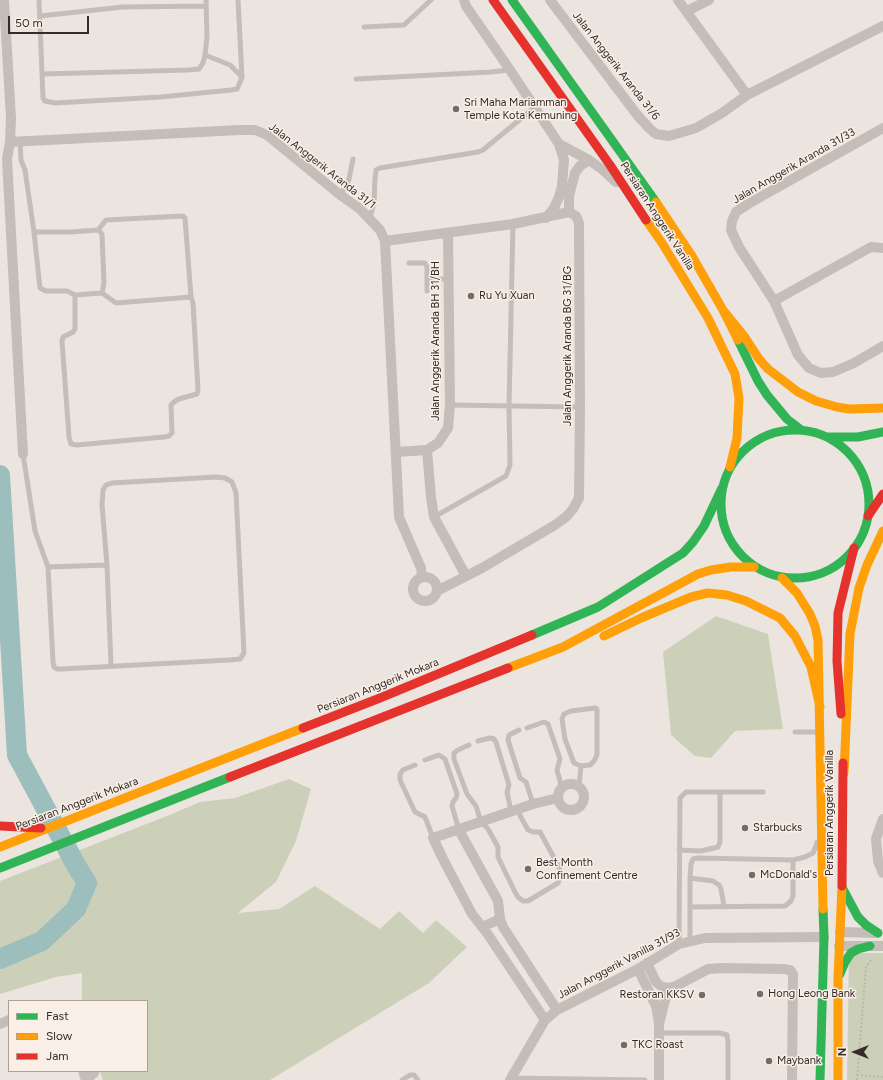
<!DOCTYPE html>
<style>
body{margin:0}
#map{position:relative;width:883px;height:1080px;overflow:hidden;background:#ece5df;font-family:Figtree,sans-serif}
canvas{display:block}
.legend{position:absolute;left:8px;top:1000px;width:140px;height:72px;box-sizing:border-box;background:#f9efe6;border:1px solid #aba19a;margin:0;padding:5px 7px;list-style:none;font-size:12px;color:#352b27}
.legend li{display:flex;align-items:center;gap:8px;height:20px}
.legend b{width:20px;border:1px solid #aba19a}
.north{position:absolute;left:835px;top:1032px;width:40px;height:40px;-webkit-text-stroke:3px #f9efe6;paint-order:stroke;rotate:270deg;font-size:11px;font-weight:700;line-height:16px;text-align:center;color:#352b27}
.north::after{content:'';display:block;margin:auto;width:14px;height:18px;background:#352b27;clip-path:polygon(50% 0,100% 100%,50% 72%,0 100%)}
.scale{position:absolute;left:8px;top:16px;width:81px;height:18px;box-sizing:border-box;border:2px solid #352b27;border-top:0;padding-left:5px;font-size:12px;line-height:14px;white-space:nowrap;color:#352b27;-webkit-text-stroke:3px #f9efe6;paint-order:stroke}
</style>
<div id="map">
<canvas width="883" height="1080"></canvas>
<ul class="legend">
<li><b style="height:5px;background:#30b455"></b>Fast</li>
<li><b style="height:5px;background:#ff9f0a"></b>Slow</li>
<li><b style="height:5px;background:#e5322d"></b>Jam</li>
</ul>
<div class="north">N</div>
<div class="scale">50 m</div>
</div>
<script>
const ctx = document.querySelector('canvas').getContext('2d');
ctx.lineJoin = 'round';
function paint(path, color) {
  ctx.fillStyle = color;
  ctx.fill(path, 'evenodd');
}
function poly(rows) {
  const path = new Path2D();
  for (const r of rows) {
    if (r.length === 3) {
      path.moveTo(r[0] + r[2], r[1]);
      path.arc(r[0], r[1], r[2], 0, 2 * Math.PI);
      continue;
    }
    path.moveTo(r[0], r[1]);
    for (let i = 2; i < r.length; i += 2) path.lineTo(r[i], r[i + 1]);
  }
  return path;
}
function stroke(path, color, width, dash) {
  ctx.strokeStyle = color;
  ctx.lineWidth = width;
  ctx.lineCap = dash ? 'butt' : 'round';
  ctx.setLineDash(dash || []);
  ctx.stroke(path);
}
function label(font, color, halo, rows, align = 'center') {
  ctx.font = font + ' Figtree,sans-serif';
  ctx.lineWidth = 3;
  ctx.setLineDash([]);
  ctx.textBaseline = 'middle';
  ctx.strokeStyle = halo;
  ctx.fillStyle = color;
  for (const [text, x, y, turn = 0] of rows) {
    ctx.save();
    ctx.translate(x, y);
    ctx.rotate((+turn || 0) * Math.PI / 180);
    ctx.textAlign = isNaN(turn) ? turn : align;
    if (halo) ctx.strokeText(text, 0, 0);
    ctx.fillText(text, 0, 0);
    ctx.restore();
  }
}
const green = poly([
 [716,616,768,634,783,729,735,731,711,758,695,756,671,735,663,652],
 [289,779,311,789,296,841,276,882,238,913,279,909,315,886,380,929,399,911,423,933,436,920,467,947,429,983,270,1080,103,1080,100,1071,147,1071,147,1001,82,1001,82,973,56,977,0,994,0,881,167,816,200,802,235,798],
 [849,953,883,953,883,1080,847,1080]
]);
const river = poly([
 [0,475,17,755,77,867,87,883,76,909,42,941,0,959]
]);
const path = poly([
 [857,1075,883,1077],
 [857,1080,866,967,872,959]
]);
const lane = poly([
 [39,0,43,98,45,101,55,103,161,97,231,90,237,89,238,87,242,77,238,0],
 [40,16,123,7,206,6],
 [364,27,404,25,431,0],
 [205,55,230,65,242,77],
 [43,74,188,70,199,69,203,63,205,55,207,37,206,0],
 [356,79,491,72,509,70],
 [20,142,21,160,25,170,34,232,40,288,46,291,67,291,75,295,102,293,116,303,191,297,185,218,183,216,106,220,98,230],
 [339,194,346,187,349,179,353,159],
 [370,218,374,202,375,178,376,170,380,168,478,152,483,150,535,107],
 [34,232,71,232,98,230,102,234,104,283,102,293],
 [409,263,425,263,427,267,427,291],
 [427,279,449,279],
 [75,295,75,329,73,332,63,337,62,341,69,437,71,444,77,445,164,437,169,436,172,433,171,405,174,402,179,399,197,394,198,390,193,303,191,297],
 [450,405,580,407],
 [23,454,35,531,48,567,53,662,54,667,57,669,62,669,229,660,240,659,244,653,236,493,232,482,225,478,216,477,112,483,106,485,103,490,102,505,107,565,111,666],
 [434,517,506,476,510,465,509,406,513,224],
 [48,567,107,565],
 [527,728,544,722,548,724,560,759,557,770,562,788],
 [519,730,509,735,508,740,520,778,526,782,533,804],
 [795,732,820,732],
 [478,741,490,738,494,739,496,742,509,785,507,792,511,811],
 [469,745,458,750,454,753,454,759,467,794,476,806,481,822,488,829,498,847,498,857,515,892,518,897,523,901,528,901,558,883,561,875,559,867,540,832,533,832,528,830,517,810],
 [425,760,439,755,445,759,457,794,456,798,453,802,452,806,459,830],
 [415,765,403,770,400,774,400,780,415,812,425,817,433,838],
 [579,787,581,766,590,765,594,761,597,755,597,709,595,708,571,711,564,714,562,719,565,739,574,763,581,766],
 [679,850,701,851,718,847,720,842,720,792],
 [690,878,713,881,719,885,721,889,724,906],
 [690,907,785,906,791,901,793,896,793,860],
 [690,941,690,878,691,864,693,859,698,858,793,860,805,857,813,853,816,846,817,842],
 [679,944,680,798,686,792,763,792],
 [659,1033,720,1033,727,1035,728,1042,728,1080],
 [511,1078,645,1080],
 [402,1080,410,1075,414,1075,418,1080]
]);
const street = poly([
 [4,0,11,118,10,142,239,130,255,130,267,135,339,194,360,209,380,230,385,241,399,517,421,568,422,577],
 [464,0,466,6,510,70,559,144,589,160,603,170,616,182],
 [550,0,638,116,650,129,656,134,669,136,696,128,722,113,747,95,883,26],
 [678,0,747,95],
 [687,11,709,0],
 [883,128,748,204,736,212,732,221,731,230,739,247,774,301,798,355,809,368,821,373,833,372,854,363,883,346],
 [10,142,7,159,23,454],
 [569,212,569,196,575,173,580,166,589,160],
 [546,218,554,208,559,197,562,186,564,160,559,144],
 [448,234,450,405,448,428,438,443,427,450,431,497,434,517,466,576],
 [385,241,513,224,569,212,576,216,579,223,580,407,579,498,573,509,566,517,555,525,482,568,437,591],
 [774,301,871,247,883,248],
 [396,452,427,450],
 [425,589,12],
 [571,797,13],
 [883,819,876,839,878,861,883,873],
 [459,830,498,901,500,919,503,927,557,1010],
 [482,927,500,919],
 [840,932,877,933],
 [839,946,883,946],
 [647,963,656,982,662,987,668,988,676,986],
 [638,969,656,1006,659,1024,659,1080],
 [545,1020,487,933,472,914,443,859,433,838,533,804,558,798],
 [0,1024,9,1020],
 [659,1024,665,1000,669,992,676,986,708,969,722,968,783,969,790,970,793,974,792,1080],
 [83,1071,86,1080,94,1073,94,1071],
 [510,1080,545,1020,557,1010,638,969,679,944,705,938,824,937]
]);
const fast = poly([
 [512,0,656,202],
 [738,340,758,381,767,395,787,419,800,429],
 [795,504,74],
 [827,437,858,437,883,432],
 [532,635,598,607,683,553,693,542,704,526,722,488],
 [0,868,230,777],
 [843,889,858,917,866,925,878,933],
 [840,974,845,962,851,953,858,949,870,946],
 [820,1080,824,937,823,909]
]);
const slow = poly([
 [656,202,692,256,723,310,738,340],
 [646,220,662,243,708,318,735,374,739,398,737,438,730,467],
 [723,310,744,336,759,359,768,369,798,392,816,401,837,407,849,409,883,408],
 [782,578,797,593,810,614,815,626,818,640,823,909],
 [604,636,641,618,691,597,708,593,727,595,746,601,780,618,795,636,811,667,820,707],
 [508,668,563,647,698,574,711,570,731,567,754,567],
 [844,773,850,634,859,588,867,565,883,531],
 [0,847,303,728],
 [838,1080,838,978,842,886]
]);
const jam = poly([
 [493,0,610,165,646,220],
 [868,516,883,494],
 [841,714,837,661,838,613,854,548],
 [303,728,380,698,532,635],
 [230,777,508,668],
 [0,826,41,828],
 [842,886,843,763]
]);
const markers = [
 [456,109,4,"#756c67"],
 [471,296,4,"#756c67"],
 [745,828,4,"#756c67"],
 [528,869,4,"#756c67"],
 [752,875,4,"#756c67"],
 [760,994,4,"#756c67"],
 [702,995,4,"#756c67"],
 [624,1045,4,"#756c67"],
 [769,1061,4,"#756c67"]
];
const streetNames = [
 ["Jalan Anggerik Aranda 31/6",616,66,52],
 ["Jalan Anggerik Aranda 31/1",322,166,38],
 ["Jalan Anggerik Aranda 31/33",794,166,-30],
 ["Persiaran Anggerik Vanilla",657,216,57],
 ["Jalan Anggerik Aranda BH 31/BH",436,341,-90],
 ["Jalan Anggerik Aranda BG 31/BG",568,346,-90],
 ["Persiaran Anggerik Mokara",378,686,-22],
 ["Persiaran Anggerik Mokara",77,804,-21],
 ["Persiaran Anggerik Vanilla",830,813,-90],
 ["Jalan Anggerik Vanilla 31/93",619,964,-28]
];
const poiNames = [
 ["Sri Maha Mariamman",464,103],
 ["Temple Kota Kemuning",464,116],
 ["Ru Yu Xuan",479,296],
 ["Starbucks",753,828],
 ["Best Month",536,863],
 ["Confinement Centre",536,876],
 ["McDonald's",760,875],
 ["Hong Leong Bank",768,994],
 ["Restoran KKSV",694,995,"right"],
 ["TKC Roast",632,1045],
 ["Maybank",777,1061]
];
paint(green, '#cdd0b9');
stroke(river, '#9cbebc', 20);
stroke(path, '#bdb5b0', 2, [2, 2]);
stroke(lane, '#c4bdb8', 5);
stroke(street, '#c4bdb8', 10);
stroke(fast, '#30b455', 9);
stroke(slow, '#ff9f0a', 9);
stroke(jam, '#e5322d', 9);
for (const [x, y, r, color] of markers) {
  const dot = new Path2D();
  dot.arc(x, y, r, 0, 2 * Math.PI);
  ctx.fillStyle = color;
  ctx.fill(dot);
  stroke(dot, '#f9efe6', 1.5);
}
label('11px', '#352b27', '#f9efe6', streetNames);
label('11px', '#352b27', '#f9efe6', poiNames, 'left');
</script>
